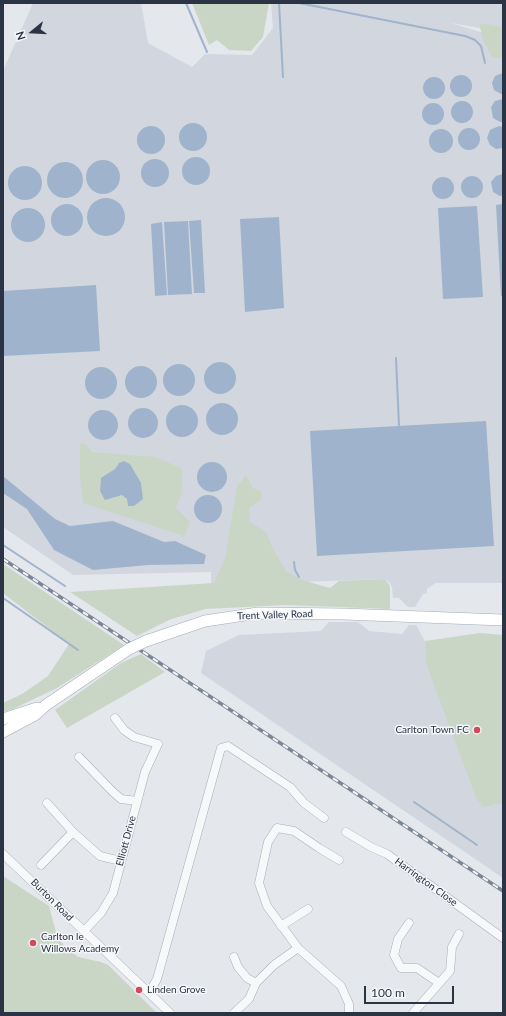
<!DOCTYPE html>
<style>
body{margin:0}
#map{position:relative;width:506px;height:1016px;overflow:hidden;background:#e4e7ec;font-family:Lato,sans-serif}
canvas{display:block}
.frame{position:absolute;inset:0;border:4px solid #2b3445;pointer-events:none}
.north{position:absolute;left:12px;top:12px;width:40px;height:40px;-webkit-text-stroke:3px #f4f6f9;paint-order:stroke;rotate:252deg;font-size:11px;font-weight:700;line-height:16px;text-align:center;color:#2b3445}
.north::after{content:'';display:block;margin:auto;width:14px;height:18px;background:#2b3445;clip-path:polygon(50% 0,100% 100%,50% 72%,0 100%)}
.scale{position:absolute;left:364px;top:986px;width:90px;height:18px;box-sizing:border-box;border:2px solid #2b3445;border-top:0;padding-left:5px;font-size:12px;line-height:14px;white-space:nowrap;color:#2b3445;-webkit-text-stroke:3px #f4f6f9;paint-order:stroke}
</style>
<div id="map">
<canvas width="506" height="1016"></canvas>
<div class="frame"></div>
<div class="north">N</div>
<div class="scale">100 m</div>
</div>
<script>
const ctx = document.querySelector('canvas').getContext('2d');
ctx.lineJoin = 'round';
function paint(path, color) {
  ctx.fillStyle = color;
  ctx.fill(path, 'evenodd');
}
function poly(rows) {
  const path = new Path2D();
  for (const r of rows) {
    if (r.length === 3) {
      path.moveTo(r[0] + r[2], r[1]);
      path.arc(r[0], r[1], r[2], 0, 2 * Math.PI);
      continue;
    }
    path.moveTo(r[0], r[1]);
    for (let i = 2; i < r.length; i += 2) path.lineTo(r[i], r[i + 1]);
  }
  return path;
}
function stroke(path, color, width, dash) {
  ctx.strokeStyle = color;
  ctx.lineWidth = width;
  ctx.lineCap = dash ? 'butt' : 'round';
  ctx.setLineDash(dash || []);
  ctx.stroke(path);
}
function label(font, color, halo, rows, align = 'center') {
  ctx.font = font + ' Lato,sans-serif';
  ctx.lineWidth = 3;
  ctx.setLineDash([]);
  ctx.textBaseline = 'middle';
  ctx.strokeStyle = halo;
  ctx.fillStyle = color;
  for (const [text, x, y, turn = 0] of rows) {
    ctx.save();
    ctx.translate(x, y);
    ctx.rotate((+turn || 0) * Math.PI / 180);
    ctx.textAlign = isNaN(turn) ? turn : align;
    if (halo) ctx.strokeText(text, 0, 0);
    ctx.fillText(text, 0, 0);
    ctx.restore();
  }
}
const built = poly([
 [33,3,141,3,148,43,192,67,205,54,252,55,273,28,271,3,503,3,503,32,451,23,503,39,503,583,435,583,427,589,427,593,423,594,415,607,408,607,399,598,393,598,392,587,389,582,385,579,211,585,211,572,73,575,3,527,3,71],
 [329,622,358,622,369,631,402,634,409,625,416,625,425,641,426,664,483,806,503,803,503,878,201,673,206,651,239,635,321,631]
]);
const green = poly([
 [192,3,269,3,263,37,251,51,229,50,217,40,209,45],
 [479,23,503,27,503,58,492,57,483,40],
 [80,443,86,444,91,452,156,457,182,469,182,492,176,508,190,522,184,536,83,503,80,478],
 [246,475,253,488,262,492,260,501,249,508,250,522,266,532,273,549,286,571,302,580,330,588,339,581,385,579,390,586,390,609,286,605,205,609,169,620,137,636,70,592,214,583,225,559,237,487],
 [3,564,124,645,57,688,13,709,3,712,3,703,22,694,48,676,69,644,3,593],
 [480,633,503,635,503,803,483,807,476,797,426,664,425,641],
 [141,654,165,672,67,728,55,710,121,663],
 [3,876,49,906,57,936,65,947,78,957,101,962,108,965,157,1013,3,1013]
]);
const water = poly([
 [503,73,503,94,501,94,494,90,492,83,495,76],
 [461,86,11],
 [434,88,11],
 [503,99,503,122,500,122,493,118,491,107,495,101],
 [462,112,11],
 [433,114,11],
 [193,137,14],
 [151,140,14],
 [499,126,503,127,503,148,496,149,490,145,487,138,490,130],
 [469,139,11],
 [441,141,12],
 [196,171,14],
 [155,173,14],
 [103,177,17],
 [65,180,18],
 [25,183,17],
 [503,174,503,195,500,196,493,192,491,182,496,176],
 [472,187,11],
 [443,188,11],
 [106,217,19],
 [67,220,16],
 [503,204,503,296,501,296,496,205],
 [477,206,483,297,443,299,438,208],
 [28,225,17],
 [279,217,284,308,245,312,240,219],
 [201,220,205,293,194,293,189,221],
 [188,221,192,294,168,295,164,222],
 [162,222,167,295,155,296,151,224],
 [96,285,100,351,3,356,3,291],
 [220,378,16],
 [179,380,16],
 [141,382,16],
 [101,383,16],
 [222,419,16],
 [182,421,16],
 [143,423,15],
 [103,425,15],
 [486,421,494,546,317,556,310,431],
 [124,461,130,464,141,483,143,499,134,506,128,506,127,499,122,495,105,500,100,491,101,478,115,469,119,463],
 [212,477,15],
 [3,476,55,519,70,526,113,521,164,542,175,541,206,555,204,564,148,565,93,570,54,550,27,509,3,493],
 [208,509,14]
]);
const stream = poly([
 [186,3,207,52],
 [279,3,283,77],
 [299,3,465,36,475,40,481,46,485,63],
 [396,358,399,426],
 [3,545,65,586],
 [294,562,295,570,299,577],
 [3,598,78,650],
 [414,802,477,845]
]);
const minor = poly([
 [79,757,113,792,121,799,137,801],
 [47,803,73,832,100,856,121,861],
 [346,832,371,847,387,854,503,938],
 [3,854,170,1013],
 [339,860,319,848,294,831,277,828,268,842,259,883,267,906,298,948,341,986,349,1004,349,1013],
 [41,865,73,832],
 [409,923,398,939,394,955,401,968,417,968,439,983],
 [281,926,308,909],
 [84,931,101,913,113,893,145,772,158,744,134,737,124,730,115,718],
 [234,957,238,967,247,978,256,983],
 [149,993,157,979,221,748,228,746,290,787,304,803,324,818],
 [234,1013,249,999,256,983,274,965,298,948],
 [413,1013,450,971,452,947,459,934]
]);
const major = poly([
 [146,641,205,621,258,613,343,614,503,620],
 [3,719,37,708],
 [3,732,35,715,46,705,129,649]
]);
const rail = poly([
 [3,559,503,891]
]);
const majorBridge = poly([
 [129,649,146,641]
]);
const markers = [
 [477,730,4,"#d1495b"],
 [33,943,4,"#d1495b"],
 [139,990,4,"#d1495b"]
];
const streetNames = [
 ["Trent Valley Road",275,615,-2],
 ["Elliott Drive",126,841,-75],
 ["Harrington Close",426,882,36],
 ["Burton Road",52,900,45]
];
const poiNames = [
 ["Carlton Town FC",469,730,"right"],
 ["Carlton le",41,937],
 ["Willows Academy",41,949],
 ["Linden Grove",147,990]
];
paint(built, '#d2d6de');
paint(green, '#c9d6c5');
paint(water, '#9fb4cc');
stroke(stream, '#9fb4cc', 2);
stroke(minor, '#a9aeb7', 9);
stroke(major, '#a3abb8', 12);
stroke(minor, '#f7f8fa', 8);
stroke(major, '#fff', 11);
stroke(rail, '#7d8696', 3.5);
stroke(rail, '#f4f6f9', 2, [6]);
stroke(majorBridge, '#a3abb8', 12, []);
stroke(majorBridge, '#fff', 11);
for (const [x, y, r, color] of markers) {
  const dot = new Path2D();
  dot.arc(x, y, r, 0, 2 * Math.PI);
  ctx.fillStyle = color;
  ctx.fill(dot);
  stroke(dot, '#f4f6f9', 1.5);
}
label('10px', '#2b3445', '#f4f6f9', streetNames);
label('10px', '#2b3445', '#f4f6f9', poiNames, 'left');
</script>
